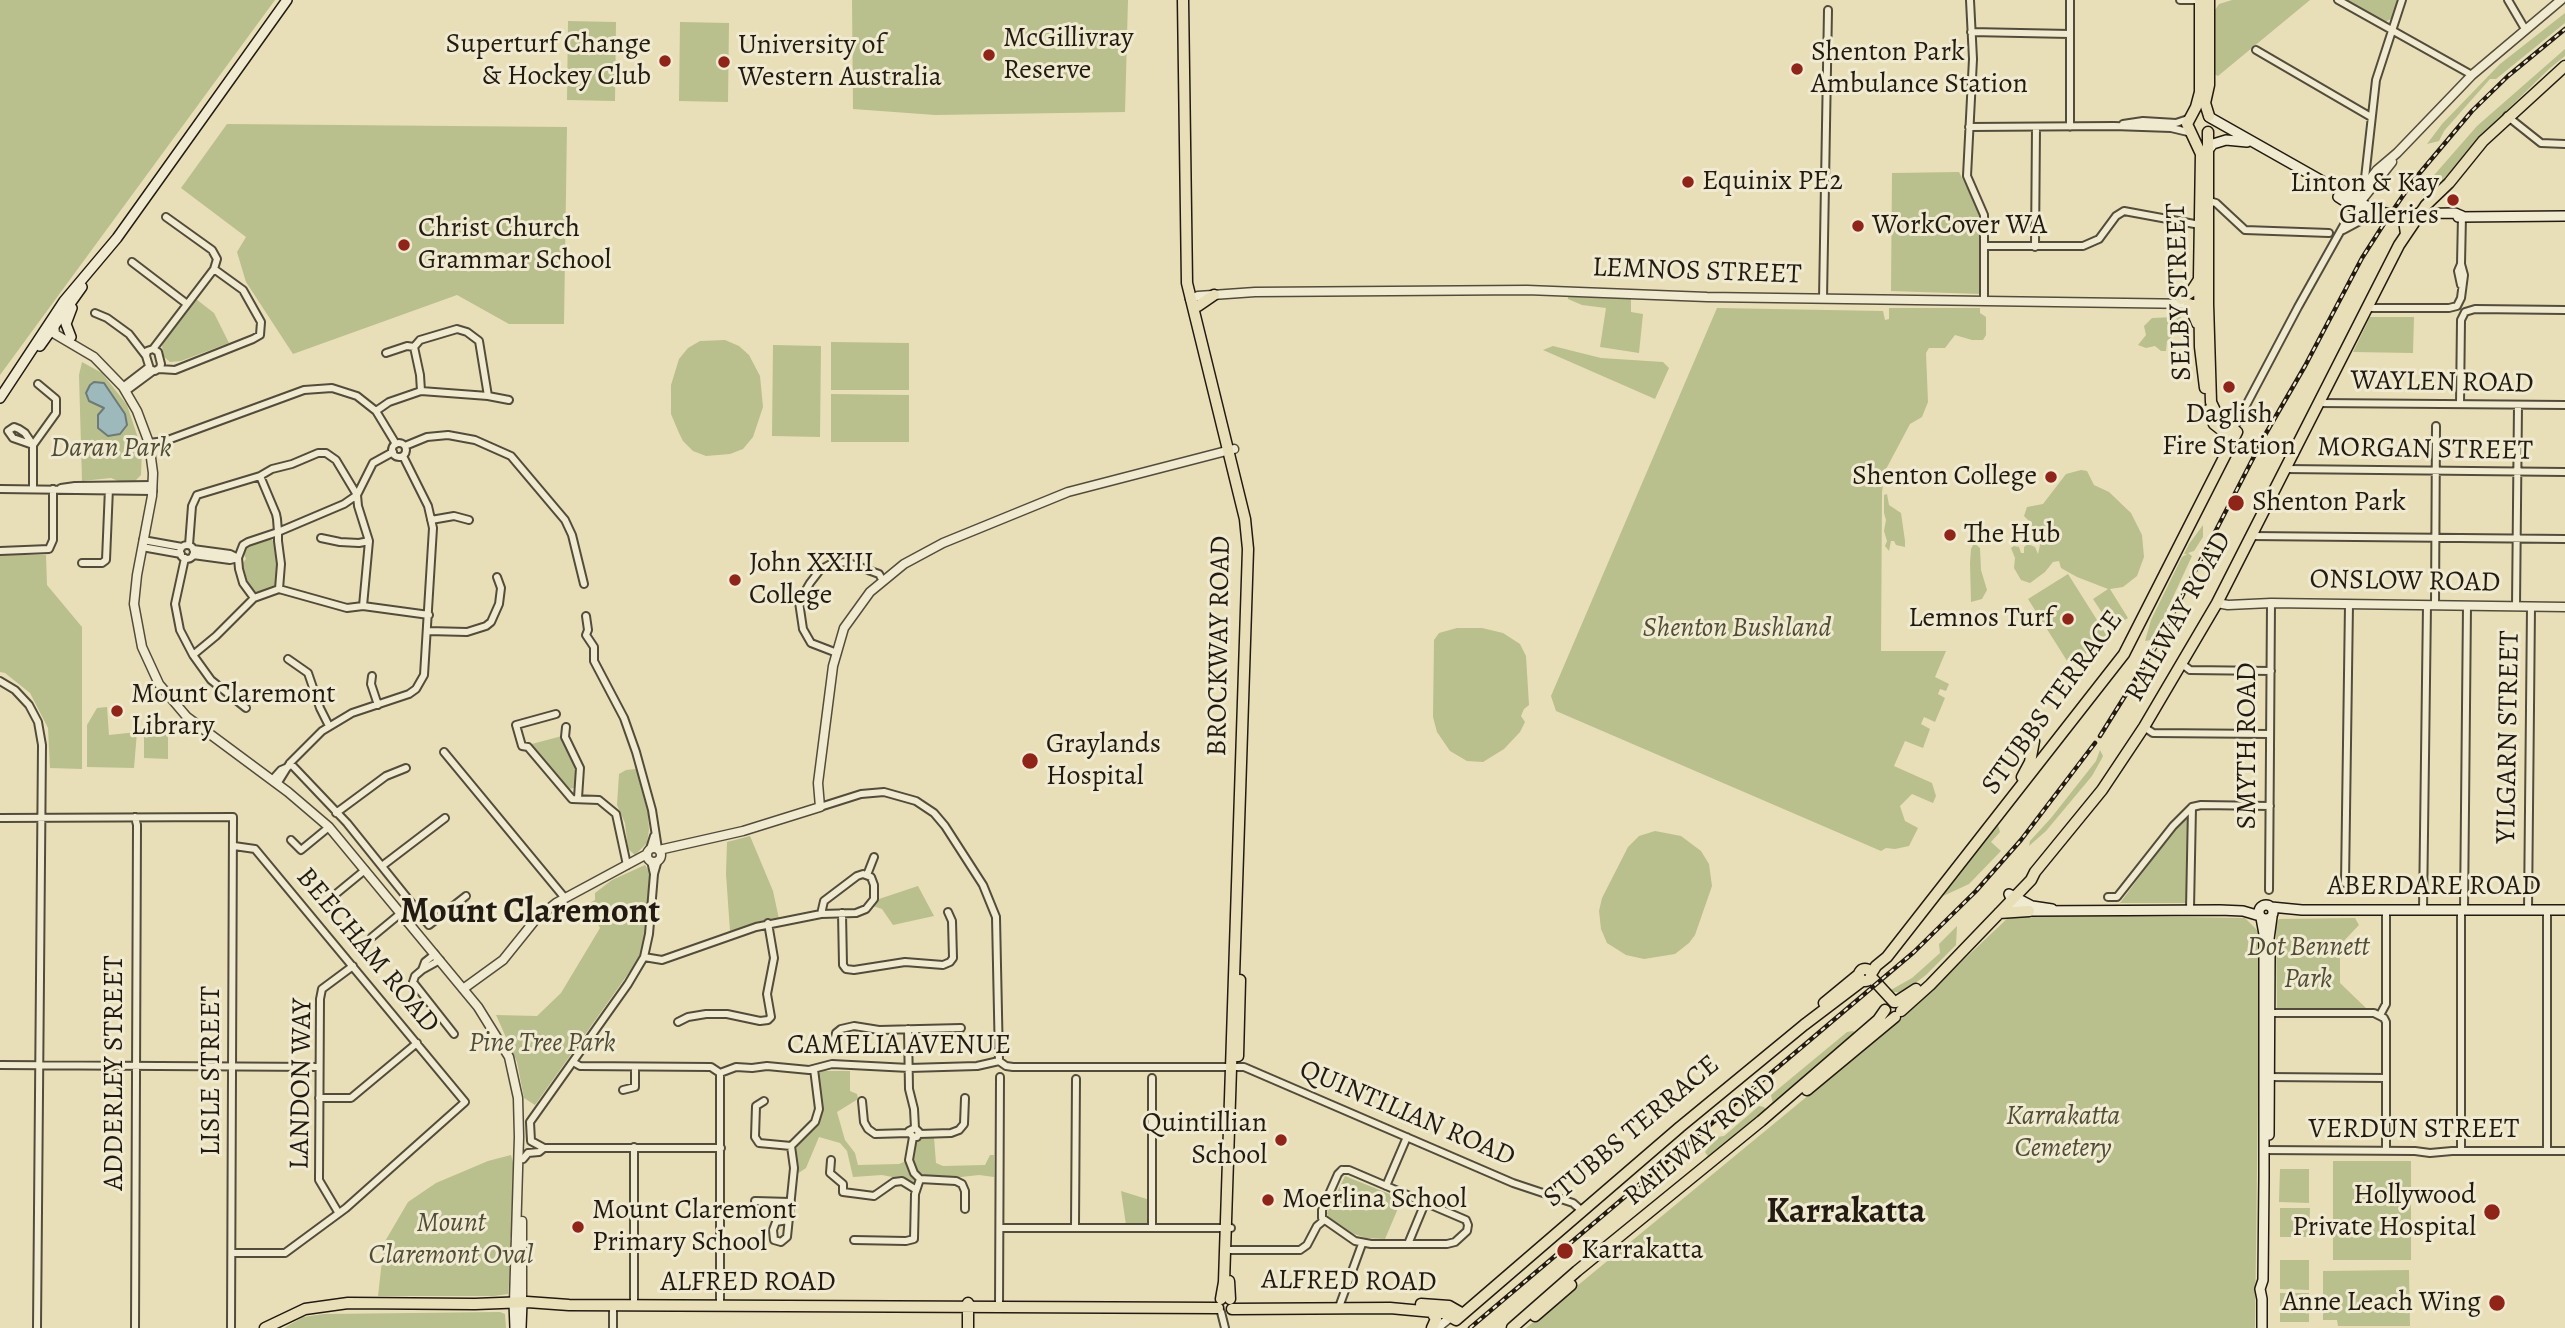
<!DOCTYPE html>
<style>
body{margin:0}
canvas{display:block;background:#e8deb8}
</style>
<canvas width="2565" height="1328"></canvas>
<script>
const ctx = document.querySelector('canvas').getContext('2d');
ctx.lineJoin = 'round';
function paint(path, color) {
  ctx.fillStyle = color;
  ctx.fill(path, 'evenodd');
}
function poly(rows) {
  const path = new Path2D();
  for (const r of rows) {
    if (r.length === 3) {
      path.moveTo(r[0] + r[2], r[1]);
      path.arc(r[0], r[1], r[2], 0, 2 * Math.PI);
      continue;
    }
    path.moveTo(r[0], r[1]);
    for (let i = 2; i < r.length; i += 2) path.lineTo(r[i], r[i + 1]);
  }
  return path;
}
function stroke(path, color, width, dash) {
  ctx.strokeStyle = color;
  ctx.lineWidth = width;
  ctx.lineCap = dash ? 'butt' : 'round';
  ctx.setLineDash(dash || []);
  ctx.stroke(path);
}
function label(font, color, halo, rows, align = 'center') {
  ctx.font = font + ' Alegreya,serif';
  ctx.lineWidth = 6;
  ctx.setLineDash([]);
  ctx.textBaseline = 'middle';
  ctx.strokeStyle = halo;
  ctx.fillStyle = color;
  for (const [text, x, y, turn = 0] of rows) {
    ctx.save();
    ctx.translate(x, y);
    ctx.rotate((+turn || 0) * Math.PI / 180);
    ctx.textAlign = isNaN(turn) ? turn : align;
    if (halo) ctx.strokeText(text, 0, 0);
    ctx.fillText(text, 0, 0);
    ctx.restore();
  }
}
const green = poly([
 [0,0,275,0,0,375],
 [852,0,1128,0,1125,112,935,115,853,109],
 [2232,0,2310,0,2218,76,2214,74,2215,10,2219,4],
 [2342,0,2399,0,2393,18,2385,22],
 [2565,13,2565,23,2496,79,2490,79,2444,131,2439,141,2427,144,2442,124,2500,64],
 [568,21,616,22,615,101,567,100],
 [680,22,729,23,728,102,679,101],
 [2565,49,2565,56,2549,69,2506,111,2440,183,2424,197,2421,190,2477,126],
 [227,124,567,127,564,324,509,324,457,295,293,354,246,282,237,252,246,237,181,188],
 [1959,172,1980,214,1981,294,1891,291,1892,173],
 [1568,295,1621,297,1621,299,1631,297,1631,312,1643,314,1639,353,1600,347,1606,308,1582,305,1568,299],
 [196,299,214,313,229,343,181,361,170,362,163,356,162,345],
 [1717,308,1883,311,1885,320,1889,319,1889,308,1980,308,1980,313,1986,317,1986,335,1983,340,1972,340,1955,335,1945,348,1929,348,1926,353,1928,402,1922,417,1910,424,1885,471,1882,492,1881,651,1946,651,1935,677,1949,684,1946,691,1940,689,1938,694,1945,698,1935,722,1924,717,1921,724,1930,729,1923,748,1905,741,1894,766,1932,783,1936,796,1933,803,1912,794,1900,806,1905,821,1918,828,1909,846,1895,849,1886,848,1881,851,1556,711,1551,696],
 [2175,313,2187,322,2188,332,2184,332,2183,324,2176,325,2174,335,2167,341,2166,351,2161,351,2155,346,2146,348,2138,345,2146,335,2144,326,2152,318,2174,317],
 [2370,317,2414,317,2413,353,2353,352],
 [725,340,739,346,749,355,760,376,763,407,753,437,743,449,730,454,706,456,693,451,683,441,679,433,671,414,671,385,679,359,688,348,700,341],
 [831,342,909,343,909,390,831,390],
 [773,345,821,346,820,437,772,436],
 [1553,346,1601,358,1663,362,1669,368,1655,399,1543,350],
 [82,362,102,373,127,405,142,450,141,475,135,481,118,481,111,478,82,481,79,375],
 [831,394,909,395,909,442,831,442],
 [2081,470,2087,471,2094,485,2109,492,2131,513,2142,535,2144,557,2137,576,2123,587,2110,589,2128,618,2112,628,2093,599,2108,589,2077,577,2061,568,2059,561,2053,562,2045,572,2030,583,2021,580,2014,568,2015,558,2011,548,2014,546,2019,547,2021,553,2024,553,2024,547,2028,544,2035,547,2038,554,2040,545,2038,540,2047,534,2045,533,2038,537,2031,528,2031,523,2024,516,2027,507,2043,504,2066,474],
 [1887,494,1889,505,1901,513,1905,541,1905,547,1896,545,1894,541,1891,541,1889,551,1885,546,1887,541,1884,531,1886,520,1884,513,1884,495],
 [2203,525,2203,537,2194,551,2188,553,2192,556,2161,623,2151,640,2145,641,2151,620,2182,557,2187,554,2184,554,2189,544],
 [268,537,276,543,279,562,277,584,274,588,255,594,242,574,241,565,246,559,243,552,245,547],
 [1974,543,1980,548,1981,570,1987,590,1982,599,1971,602,1970,563,1971,549],
 [0,555,46,555,47,585,82,627,82,769,50,768,48,728,30,693,5,673,0,672],
 [2068,574,2109,639,2069,664,2028,599],
 [1457,628,1482,628,1503,633,1520,644,1526,656,1529,705,1524,709,1521,716,1525,722,1520,732,1504,749,1483,762,1467,761,1450,751,1437,732,1433,717,1434,640,1439,633],
 [107,707,109,735,137,732,134,768,87,767,87,725,97,708],
 [144,733,168,733,168,759,144,758],
 [562,736,577,772,574,788,569,789,564,785,528,745],
 [2100,750,2103,756,2101,760,2092,776,2046,831,2029,846,2030,841,2051,818,2096,761],
 [636,769,648,813,649,830,647,843,635,855,628,849,625,823,617,805,619,774,626,770],
 [2184,817,2188,821,2187,903,2120,903],
 [1998,825,2000,832,1991,842,2001,851,1969,884,1941,897],
 [1655,831,1681,836,1701,851,1709,864,1712,886,1695,935,1689,943,1675,954,1644,959,1626,955,1607,943,1601,929,1599,911,1602,898,1628,847,1639,836],
 [750,836,773,891,779,919,730,931,726,874,727,842],
 [645,865,649,871,649,884,645,950,535,1105,524,1098,517,1062,496,1015,537,1016,561,993,600,928,588,904,595,900,595,893,612,880],
 [918,886,934,916,893,925,882,909,873,906,876,900],
 [2012,914,2245,918,2260,933,2255,1328,1526,1328,1901,1019],
 [2355,918,2359,925,2340,945,2340,983,2366,1008,2277,1009,2276,924,2279,919],
 [1957,926,1956,945,1926,975,1902,993,1889,991,1912,978,1940,953,1939,944],
 [1853,1031,1856,1033,1853,1037,1773,1104,1771,1095,1847,1032],
 [822,1071,850,1071,850,1091,857,1094,858,1099,837,1112,845,1140,855,1153,858,1165,899,1164,906,1161,911,1173,918,1179,914,1186,903,1179,882,1175,853,1177,847,1151,840,1143,819,1137,806,1168,797,1174,796,1145,819,1121,819,1073],
 [1759,1106,1764,1107,1766,1110,1709,1158,1705,1152,1717,1137,1724,1136],
 [920,1136,934,1137,936,1163,943,1166,985,1165,990,1155,994,1155,994,1177,979,1175,961,1177,936,1177,921,1174,915,1169,910,1160,913,1140],
 [511,1155,514,1166,513,1229,510,1239,512,1250,508,1294,494,1296,378,1296,384,1243,408,1202,436,1183,488,1161],
 [2333,1161,2411,1161,2411,1260,2333,1260],
 [2280,1169,2309,1169,2309,1203,2279,1202],
 [1345,1176,1402,1199,1385,1239,1366,1238,1351,1233,1329,1220,1327,1213],
 [1121,1191,1150,1200,1148,1224,1126,1225],
 [2280,1208,2310,1208,2309,1237,2280,1237],
 [2280,1260,2309,1260,2309,1290,2280,1289],
 [2409,1270,2410,1326,2338,1326,2337,1320,2323,1320,2323,1271],
 [2280,1293,2309,1293,2309,1322,2280,1322],
 [500,1312,505,1314,506,1328,284,1328,303,1317,324,1314]
]);
const water = poly([
 [94,382,104,383,125,414,127,425,120,434,108,436,98,428,98,415,104,408,89,401,86,393,90,385,94,382]
]);
const minor = poly([
 [1970,0,1973,59,1967,176,1984,215,1984,301],
 [2180,0,2201,0],
 [2338,0,2472,75],
 [2508,0,2525,29],
 [1971,32,2070,34],
 [2256,50,2371,117],
 [2507,116,2541,143,2565,144],
 [2123,124,2143,121,2176,123,2188,119],
 [1969,127,2114,126,2171,128,2192,133],
 [2070,127,2070,0],
 [2364,187,2376,80,2402,0],
 [2209,201,2216,203,2245,230,2329,233],
 [166,217,212,250,217,259,214,269],
 [2343,230,2369,216],
 [1984,246,2083,246,2099,239,2116,216,2124,211,2200,225],
 [2035,247,2036,127],
 [132,262,187,304],
 [2461,264,2458,271,2461,285],
 [1823,299,1828,10],
 [2367,308,2449,308,2457,306,2461,298,2464,275,2461,264,2462,216],
 [95,313,107,318,129,334,146,356],
 [414,347,420,340,457,329,467,332,479,341,488,396],
 [153,349,214,269,243,290,261,322,260,335,253,339,175,370,159,369],
 [153,349,158,352,161,364,160,368,155,371,150,369,146,356,147,351,153,349],
 [386,353,407,346,414,347,420,375,421,391],
 [123,387,149,367],
 [126,391,153,371],
 [2318,403,2565,405],
 [2460,404,2461,320,2465,312,2475,309,2565,310],
 [376,411,389,402,421,391,488,396,509,400],
 [2233,430,2298,307,2345,223],
 [149,443,165,441,304,390,332,388,357,396,376,411,396,444],
 [399,450,7],
 [405,446,427,437,448,435,475,440,511,456,565,520,572,535,584,584],
 [2285,469,2565,472],
 [260,476,276,514,277,519,278,532,278,541,281,564,279,589,254,598,243,583,239,569,238,558,243,545,248,542,278,532,344,504,357,495],
 [61,488,75,486,153,485],
 [0,489,153,491],
 [33,489,33,445,13,438,8,431,14,427,19,429,25,433,33,445,56,413,56,399,38,384],
 [357,495,373,463,393,452],
 [431,520,454,516,469,520],
 [2251,536,2565,539],
 [321,538,340,542,359,543,369,541],
 [143,540,182,547],
 [189,545,192,506,197,495,260,476,272,469,292,464,318,453,326,453,336,460,357,495,358,506,369,541,363,606,429,615],
 [187,552,7],
 [142,547,181,554],
 [193,549,230,554,238,558],
 [0,551,49,549,53,540,53,489],
 [193,555,230,560,238,558],
 [185,558,175,604,180,630,193,655,211,680,246,708],
 [82,563,102,563,106,560,109,488],
 [279,589,347,608,363,606],
 [2435,605,2436,426],
 [2516,606,2518,405],
 [586,616,588,630,586,635,594,647,594,661,624,718,636,752,652,810,658,849],
 [428,631,467,632,486,626,491,622,499,604,501,588,497,577],
 [837,653,811,643,803,629,799,602,810,583,820,570,831,564,846,562,879,574,883,581],
 [193,655,216,636,254,598],
 [288,659,308,673,320,708,329,726],
 [2182,664,2190,670,2271,671],
 [372,676,371,684,378,705],
 [0,681,15,690,29,705,38,722,42,745,37,1328],
 [556,714,516,725,522,746,528,747,572,799,599,800,616,814,627,865],
 [566,727,565,737,580,768,578,798],
 [2144,727,2153,733,2270,734],
 [444,752,564,897],
 [290,763,347,823,429,925,466,896],
 [272,780,281,770,288,767],
 [277,784,290,763,322,731,352,713,409,694,416,689,424,675,433,528,428,506,403,456],
 [820,807,861,794,884,792,916,801,934,813,945,826,983,885,996,917,999,1061],
 [336,813,386,776,406,768],
 [135,817,137,825,135,1328],
 [0,818,233,817,231,1328],
 [291,840,301,850,329,827],
 [650,849,654,836],
 [651,861,654,874],
 [382,866,445,818],
 [867,875,874,857],
 [2345,883,2349,604],
 [2269,890,2271,603],
 [337,893,365,870],
 [2108,897,2117,897,2173,826,2192,807,2201,805,2270,806],
 [2190,909,2192,807],
 [2423,910,2427,605],
 [2464,910,2467,606],
 [2528,910,2531,607],
 [2547,910,2547,1151],
 [842,913,843,965,846,969,854,970,905,962,943,965,950,962,953,958,952,921,948,912],
 [372,937,401,913],
 [644,957,662,960,756,927,821,914,824,901,857,876,863,874,871,877,874,885,874,899,866,909,856,913,821,914],
 [440,960,422,970,415,976,413,982,454,1034],
 [422,970,425,962,435,954],
 [2268,1013,2374,1013,2384,1018,2386,1022,2386,1151],
 [2380,1015,2386,1004,2386,910],
 [678,1022,688,1017,706,1014,727,1014,760,1021,768,1020,771,1017,767,994,774,958,768,923],
 [908,1029,909,1089,914,1109,915,1128,919,1132,917,1137,913,1137,909,1131,915,1128],
 [833,1047,836,1033,841,1029,854,1026,879,1030,961,1028],
 [573,1062,580,1066,711,1067,720,1073,736,1067,752,1068,767,1066,809,1070,832,1064,909,1068,977,1066,999,1061,1006,1066,1013,1067,1244,1067,1513,1183,1573,1203,1581,1210],
 [0,1065,319,1067],
 [720,1073,720,1306],
 [2268,1077,2386,1078],
 [623,1090,635,1087,635,1067],
 [319,1098,351,1098,417,1043],
 [764,1101,756,1106,755,1137,759,1143,791,1146],
 [862,1101,864,1122,868,1129,875,1134,909,1133],
 [919,1134,951,1133,959,1130,964,1124,965,1098],
 [913,1137,909,1160,914,1173,920,1179,956,1181,962,1184,965,1191,965,1209],
 [634,1147,634,1305],
 [544,1148,531,1141,530,1122,628,984,644,957,649,934,654,874,658,860],
 [2263,1150,2415,1151,2430,1153,2452,1151,2565,1151],
 [2461,1151,2461,910],
 [523,1159,528,1153,539,1152,544,1148,721,1148],
 [831,1160,830,1173,843,1184,843,1192,874,1196,894,1182,902,1181,915,1189],
 [1342,1170,1349,1170,1466,1220,1468,1225,1467,1231,1455,1242,1447,1244,1371,1244,1355,1241,1322,1218,1322,1210,1338,1174,1342,1170],
 [1386,1186,1407,1137],
 [755,1201,790,1202],
 [338,1212,319,1180,320,999,322,989,353,966],
 [788,1220,776,1222,773,1230,774,1240,781,1242,787,1237,794,1168,791,1146,815,1122,819,1109,814,1069],
 [1075,1227,1076,1079],
 [1152,1227,1152,1078],
 [1000,1228,1231,1228],
 [854,1240,906,1241,914,1239,915,1194,920,1179],
 [1408,1244,1425,1203],
 [1225,1250,1300,1250,1307,1245,1317,1226,1323,1221],
 [232,1253,285,1253,346,1208,465,1102,255,849,234,846],
 [613,1305,613,1328],
 [999,1307,1000,1077],
 [1339,1307,1362,1244],
 [1221,1312,1225,1328]
]);
const tertiary = poly([
 [2353,202,2377,170,2397,153,2472,75,2561,0],
 [2357,206,2392,162],
 [1190,299,1198,296,1255,292,1527,290,1707,297,2195,304],
 [54,324,55,334,94,357,123,387,137,411,149,443,153,473,152,496,137,575,134,604,142,647,159,684,187,717,288,792,329,827,478,1007,509,1057,518,1098,519,1137,514,1302],
 [2217,603,2228,605,2271,603,2565,607],
 [654,855,7],
 [659,850,743,831,820,807,818,783,833,666,844,628,870,592,904,564,943,543,1068,492,1234,449],
 [463,989,503,960,536,919,556,903,647,854],
 [522,1302,522,1221],
 [1437,1328,1452,1316]
]);
const secondary = poly([
 [2209,117,2377,212,2396,214,2455,213,2462,216],
 [2208,150,2213,144,2226,140,2247,142],
 [2338,197,2361,212,2382,217],
 [2458,217,2565,216],
 [71,337,66,324,72,308],
 [40,346,82,287],
 [0,398,64,301,117,238,287,0],
 [2266,912,7],
 [2271,907,2302,910,2565,910],
 [2052,909,2032,906,2009,894,2014,905,2029,911,2220,910,2243,911,2260,916],
 [2261,918,2264,934,2264,1178,2263,1280,2260,1289,2262,1299,2262,1328],
 [2269,939,2272,917],
 [2269,1135,2270,953],
 [514,1302,515,1328],
 [521,1328,522,1302]
]);
const primary = poly([
 [1183,0,1187,283,1245,519,1248,549,1224,1282,1221,1299],
 [2200,0,2200,92,2196,107,2187,124,2201,154,2199,277,2200,347,2205,388],
 [2209,116,2205,103,2209,85,2209,0],
 [2400,217,2404,220,2406,234],
 [2181,299,2191,292,2198,281],
 [2189,304,2197,323],
 [1198,306,1214,295],
 [2208,410,2214,424,2233,439],
 [2218,417,2230,419,2241,415],
 [2022,777,2030,762,2034,741],
 [1999,913,2029,911],
 [1865,975,6],
 [1871,974,1876,966,1887,957,2124,654,2237,432,2218,417,2211,402,2208,304,2208,132],
 [1871,977,1894,1002],
 [1896,1002,1916,989],
 [1824,1003,1858,975],
 [1901,1011,1930,985,2031,880,2035,872,2102,790,2144,727,2217,603,2399,245,2426,205,2449,183,2483,141,2565,66],
 [1238,1056,1240,980],
 [1807,1090,1895,1017],
 [1229,1281,1230,1299],
 [1421,1304,1449,1306,1463,1314],
 [1232,1309,1390,1308,1444,1313,1456,1320,1680,1127,1804,1025,1862,981],
 [1431,1311,1436,1319,1432,1328],
 [1535,1316,1571,1285],
 [265,1328,305,1309,348,1303,475,1304,527,1302,569,1305,1218,1308],
 [968,1328,968,1303],
 [1512,1328,1577,1271,1761,1121,1878,1020,1885,1010]
]);
const rail = poly([
 [2100,736,2158,643,2265,435,2305,366,2362,258,2387,219,2413,181,2472,111,2508,76,2565,29],
 [1470,1328,1914,952,1976,891,2021,840,2095,743]
]);
const markers = [
 [989,55,7,"#8f2418"],
 [665,61,7,"#8f2418"],
 [724,62,7,"#8f2418"],
 [1797,69,7,"#8f2418"],
 [1688,182,7,"#8f2418"],
 [2453,200,7,"#8f2418"],
 [1858,226,7,"#8f2418"],
 [404,245,7,"#8f2418"],
 [2229,387,7,"#8f2418"],
 [2051,477,7,"#8f2418"],
 [2236,503,9,"#8f2418"],
 [1950,535,7,"#8f2418"],
 [735,580,7,"#8f2418"],
 [2068,619,7,"#8f2418"],
 [117,711,7,"#8f2418"],
 [1030,761,9,"#8f2418"],
 [1281,1140,7,"#8f2418"],
 [1268,1200,7,"#8f2418"],
 [2492,1212,9,"#8f2418"],
 [578,1227,7,"#8f2418"],
 [1565,1251,9,"#8f2418"],
 [2497,1303,9,"#8f2418"]
];
const poiNames = [
 ["McGillivray",1003,39],
 ["Reserve",1003,71],
 ["Superturf Change",651,45,"right"],
 ["& Hockey Club",651,77,"right"],
 ["University of",738,46],
 ["Western Australia",738,78],
 ["Shenton Park",1811,53],
 ["Ambulance Station",1811,85],
 ["Equinix PE2",1702,182],
 ["Linton & Kay",2439,184,"right"],
 ["Galleries",2439,216,"right"],
 ["WorkCover WA",1872,226],
 ["Christ Church",418,229],
 ["Grammar School",418,261],
 ["Daglish",2229,415,"center"],
 ["Fire Station",2229,447,"center"],
 ["Shenton College",2037,477,"right"],
 ["Shenton Park",2252,503],
 ["The Hub",1964,535],
 ["John XXIII",749,564],
 ["College",749,596],
 ["Lemnos Turf",2054,619,"right"],
 ["Mount Claremont",131,695],
 ["Library",131,727],
 ["Graylands",1046,745],
 ["Hospital",1046,777],
 ["Quintillian",1267,1124,"right"],
 ["School",1267,1156,"right"],
 ["Hollywood",2476,1196,"right"],
 ["Private Hospital",2476,1228,"right"],
 ["Moerlina School",1282,1200],
 ["Mount Claremont",592,1211],
 ["Primary School",592,1243],
 ["Karrakatta",1581,1251],
 ["Anne Leach Wing",2481,1303,"right"]
];
const streetNames = [
 ["LEMNOS STREET",1697,272,2],
 ["SELBY STREET",2180,292,-92],
 ["WAYLEN ROAD",2442,383,1],
 ["MORGAN STREET",2425,450,1],
 ["ONSLOW ROAD",2405,582,1],
 ["RAILWAY ROAD",2179,617,-61],
 ["BROCKWAY ROAD",1220,646,-89],
 ["STUBBS TERRACE",2053,703,-54],
 ["YILGARN STREET",2509,737,-89],
 ["SMYTH ROAD",2248,746,-90],
 ["ABERDARE ROAD",2434,887],
 ["BEECHAM ROAD",367,951,50],
 ["CAMELIA AVENUE",899,1046],
 ["LISLE STREET",212,1071,-90],
 ["ADDERLEY STREET",115,1073,-90],
 ["LANDON WAY",302,1084,-89],
 ["QUINTILIAN ROAD",1407,1114,23],
 ["VERDUN STREET",2414,1130],
 ["STUBBS TERRACE",1632,1132,-40],
 ["RAILWAY ROAD",1701,1140,-40],
 ["ALFRED ROAD",1349,1282,1],
 ["ALFRED ROAD",748,1283]
];
const parkNames = [
 ["Daran Park",111,449],
 ["Shenton Bushland",1737,629],
 ["Dot Bennett",2308,948],
 ["Park",2308,980],
 ["Pine Tree Park",542,1044],
 ["Karrakatta",2063,1117],
 ["Cemetery",2063,1149],
 ["Mount",451,1224],
 ["Claremont Oval",451,1256]
];
const districtNames = [
 ["Mount Claremont",530,913],
 ["Karrakatta",1846,1213]
];
paint(green, '#b9c08d');
paint(water, '#9eb9bc');
stroke(water, '#6d7a78', 2);
stroke(minor, '#544c3b', 10);
stroke(tertiary, '#544c3b', 11);
stroke(secondary, '#231b11', 12);
stroke(primary, '#231b11', 13);
stroke(minor, '#f0ead1', 6);
stroke(tertiary, '#f0ead1', 8);
stroke(secondary, '#f0ead1', 9);
stroke(primary, '#e8deb8', 10);
stroke(rail, '#231b11', 4.5);
stroke(rail, '#f0ead1', 2, [5]);
for (const [x, y, r, color] of markers) {
  const dot = new Path2D();
  dot.arc(x, y, r, 0, 2 * Math.PI);
  ctx.fillStyle = color;
  ctx.fill(dot);
  stroke(dot, '#f0ead1', 2.5);
}
label('28px', '#231b11', '#f0ead1', poiNames, 'left');
label('28px', '#231b11', '#f0ead1', streetNames);
label('italic 28px', '#504d36', '#f0ead1', parkNames);
label('bold 35px', '#231b11', '#f0ead1', districtNames);
</script>
